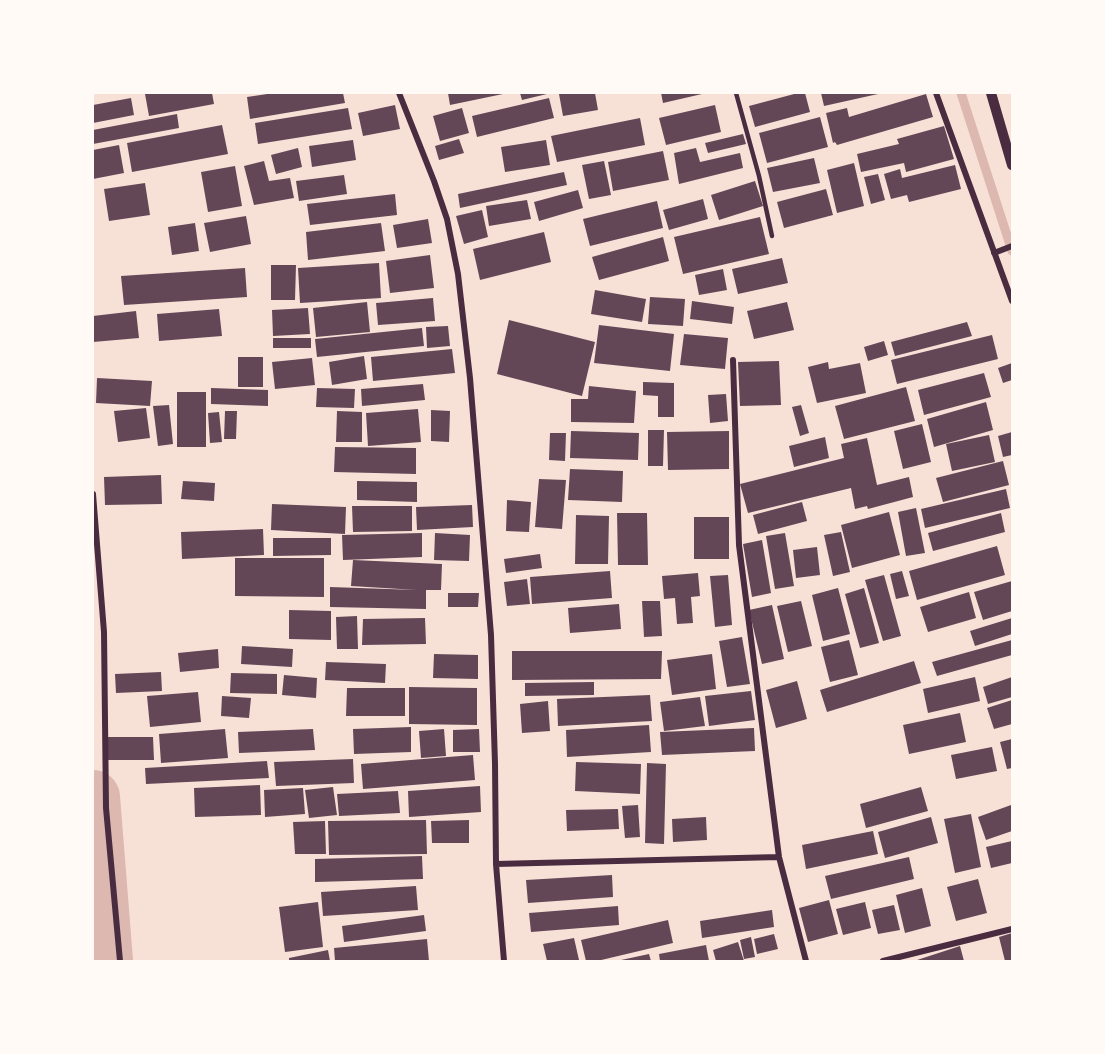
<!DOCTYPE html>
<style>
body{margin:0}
#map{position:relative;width:1105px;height:1054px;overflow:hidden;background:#f7e1d7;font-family:Montserrat,sans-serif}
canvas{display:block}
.frame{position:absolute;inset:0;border:94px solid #fffaf5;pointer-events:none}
</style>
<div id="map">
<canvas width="1105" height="1054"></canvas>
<div class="frame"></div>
</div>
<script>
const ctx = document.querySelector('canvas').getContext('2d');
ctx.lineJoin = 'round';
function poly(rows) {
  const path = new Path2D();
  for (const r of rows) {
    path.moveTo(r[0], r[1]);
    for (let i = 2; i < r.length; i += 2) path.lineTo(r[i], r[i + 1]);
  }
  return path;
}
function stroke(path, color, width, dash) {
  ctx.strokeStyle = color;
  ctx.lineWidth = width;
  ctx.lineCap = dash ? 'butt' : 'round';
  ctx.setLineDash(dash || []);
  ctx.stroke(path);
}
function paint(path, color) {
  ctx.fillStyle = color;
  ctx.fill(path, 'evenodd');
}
const stream = poly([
 [961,93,1012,251]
]);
const river = poly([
 [93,797,106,961]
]);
const building = poly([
 [153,93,212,93,214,104,149,116,145,94],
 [274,93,343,93,345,103,250,119,247,97],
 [448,93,503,93,503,94,450,105],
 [520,93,547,93,547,94,522,100],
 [565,93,595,93,598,110,563,116,559,94],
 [661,93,702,93,702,94,663,103],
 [798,93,805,93,810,112,755,127,749,106],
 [821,93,878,93,878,94,824,106],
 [926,94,933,117,837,145,835,142,833,143,826,113,847,108,849,117],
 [131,98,134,115,93,123,93,105],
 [549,98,554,118,477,137,472,116],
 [395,105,400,129,363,136,358,113],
 [715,105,721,132,666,145,659,118],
 [348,108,352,129,258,144,255,123],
 [462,108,469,133,440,141,433,116],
 [177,114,179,128,93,144,93,130],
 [820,117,828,147,767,163,759,133],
 [640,118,645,145,557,162,551,136],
 [222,125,228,154,132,172,127,143],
 [944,126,954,159,906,172,904,163,861,172,857,154,899,144,897,139],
 [743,134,746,144,708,153,705,143],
 [459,139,464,153,439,160,435,146],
 [353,140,356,160,312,167,309,146],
 [546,140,550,165,505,172,501,147],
 [119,145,124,173,93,179,93,150],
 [298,148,302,167,276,174,271,155],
 [696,148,700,162,740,153,743,168,679,184,674,153],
 [663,151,669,180,613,191,608,162],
 [814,158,820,183,773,192,767,168],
 [264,161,269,181,290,178,294,198,254,205,244,166],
 [604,161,611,195,589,199,582,165],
 [854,163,864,206,837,213,827,170],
 [955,165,961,189,909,202,907,195,891,199,884,174,900,169,902,178],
 [235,166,242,206,208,212,201,172],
 [564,172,567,185,460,208,458,194],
 [878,174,885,200,871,204,864,177],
 [344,175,347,194,299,201,296,181],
 [755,181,763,206,719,220,711,195],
 [145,183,150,215,109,221,104,189],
 [826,189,833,215,784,228,777,202],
 [578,190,583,208,539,221,534,202],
 [395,194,397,215,310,225,307,204],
 [703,199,708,219,669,230,663,210],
 [527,200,531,219,489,226,486,206],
 [657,201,663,228,590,246,583,219],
 [482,210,488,237,464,244,456,216],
 [246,216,251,244,210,252,204,223],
 [760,217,769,254,683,274,674,237],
 [428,219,432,243,397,248,393,225],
 [195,223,199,251,172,255,168,227],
 [381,223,385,251,308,260,306,232],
 [544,232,551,262,480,280,473,249],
 [663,237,669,261,599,280,592,257],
 [430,255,434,288,390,293,386,261],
 [782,258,788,283,738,294,732,269],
 [379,263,381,298,300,303,298,268],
 [271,265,296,265,295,300,271,300],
 [245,268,247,297,124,305,121,276],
 [723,269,727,290,699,295,695,275],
 [595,290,646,299,642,322,591,314],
 [650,297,685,299,683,326,648,324],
 [433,298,435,321,378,325,376,303],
 [692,301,734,307,732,324,690,319],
 [367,302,370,332,316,337,313,308],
 [787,302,794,330,754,339,747,311],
 [308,308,310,334,273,336,272,310],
 [219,309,222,336,159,341,157,314],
 [136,311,139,338,93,342,93,316],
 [509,320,595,342,582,396,497,374],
 [967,322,972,336,895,356,891,342],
 [599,325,674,334,670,371,594,363],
 [448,326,450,346,427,348,426,327],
 [422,328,424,346,317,357,315,339],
 [684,334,728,338,725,369,680,365],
 [992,335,998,359,897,384,891,360],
 [273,338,311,338,311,348,273,348],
 [884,341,888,355,868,361,864,347],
 [452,349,455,373,373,381,371,357],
 [364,356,367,379,332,385,329,362],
 [238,357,263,357,263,387,238,387],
 [312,358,315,385,275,389,272,362],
 [779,361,781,405,740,406,738,362],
 [828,362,829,369,860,363,866,393,817,403,808,367],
 [1012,363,1012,380,1003,383,998,368],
 [984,373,991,397,924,415,918,390],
 [97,378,152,381,150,406,96,403],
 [643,382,674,383,674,417,658,417,658,396,643,395],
 [423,384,425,400,362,406,361,389],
 [589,386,636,391,634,423,571,422,571,399,588,399],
 [906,387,915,421,844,439,835,406],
 [211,388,268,390,268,406,211,404],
 [317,388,355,389,354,408,316,407],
 [177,392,206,392,206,447,177,447],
 [726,394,728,421,710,423,708,395],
 [986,402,993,430,934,447,927,419],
 [169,405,173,444,158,446,153,406],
 [801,405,809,433,800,436,792,407],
 [146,408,150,438,118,442,114,411],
 [418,409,421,442,368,446,366,413],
 [431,410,450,411,449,442,431,441],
 [225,411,237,411,236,439,224,439],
 [337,411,362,412,362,442,336,442],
 [219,412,222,442,210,443,208,413],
 [922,424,931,462,903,469,894,431],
 [648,430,664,430,663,466,648,466],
 [571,431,639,433,638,460,570,458],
 [729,431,729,469,668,470,667,432],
 [1012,432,1012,455,1003,457,998,436],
 [550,433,566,433,565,461,549,460],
 [989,435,995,462,952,471,946,444],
 [825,437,829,458,794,467,789,446],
 [867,438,877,485,909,477,913,497,868,509,867,506,855,509,851,488,748,513,740,484,844,458,841,444],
 [335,447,416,448,416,474,334,472],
 [1003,461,1009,485,943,502,936,478],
 [570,469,623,471,622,502,568,500],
 [161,475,162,504,105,505,104,477],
 [539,479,566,480,562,529,535,527],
 [183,481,215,483,214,501,181,499],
 [357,481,417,482,417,502,357,500],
 [1006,489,1010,508,925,528,921,509],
 [507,500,531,502,529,532,506,531],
 [802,502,807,521,758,534,753,515],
 [272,504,346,507,345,534,271,530],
 [472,505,473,527,417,530,416,507],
 [352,506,412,506,412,531,353,532],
 [916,508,925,553,906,556,898,512],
 [889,512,900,555,852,568,841,525],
 [617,513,647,513,648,565,618,565],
 [1001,513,1005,532,933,551,928,533],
 [576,515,609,516,608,564,575,564],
 [694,517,729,517,729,559,694,559],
 [263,529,264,555,182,559,181,532],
 [841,532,850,572,833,576,824,535],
 [422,533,422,557,343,560,342,535],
 [435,533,470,535,469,561,434,560],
 [785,533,794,586,775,589,766,536],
 [273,538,331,538,331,555,273,556],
 [762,540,771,593,752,597,743,544],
 [997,546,1005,575,917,600,909,571],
 [817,547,820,575,796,578,793,550],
 [540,554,542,568,506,573,504,559],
 [235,558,324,558,324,597,235,596],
 [353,560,442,564,441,590,426,590,426,609,330,607,330,587,417,590,351,586],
 [610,571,612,598,532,604,530,577],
 [902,571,909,596,896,599,890,574],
 [698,573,700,596,691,597,693,623,677,624,675,598,664,599,662,576],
 [728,575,732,625,715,627,710,576],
 [884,575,901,636,883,641,865,580],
 [527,579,530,604,507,606,504,582],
 [1012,581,1012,611,983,620,974,592],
 [838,588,850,634,823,641,812,595],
 [864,588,879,643,860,648,845,594],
 [969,592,976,618,928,632,920,607],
 [448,593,479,593,478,607,448,607],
 [642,601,660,601,662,636,644,637],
 [801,601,812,646,788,652,777,606],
 [619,604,621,629,570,633,568,608],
 [772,605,784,659,762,664,749,610],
 [289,610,331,611,331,640,289,639],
 [357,616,358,649,337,649,336,617],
 [425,618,426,644,362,645,363,619],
 [1012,618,1012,634,975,646,970,631],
 [742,637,750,684,727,687,719,641],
 [849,640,858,675,830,682,821,647],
 [1012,640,1012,655,937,676,932,662],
 [242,646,293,649,292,667,241,664],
 [218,649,219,668,180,672,178,653],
 [512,651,662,651,661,679,512,680],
 [434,654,478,655,478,679,433,678],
 [712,654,716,689,672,695,667,660],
 [914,661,921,683,827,712,820,690],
 [326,662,386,664,385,683,325,680],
 [161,672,162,691,116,693,115,674],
 [231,673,277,674,277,694,230,693],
 [284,675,317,678,316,698,282,695],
 [975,677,980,701,928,713,923,689],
 [1012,677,1012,697,988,704,983,687],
 [797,681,807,719,776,728,766,690],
 [594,682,594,695,525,696,525,683],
 [409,687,477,688,477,725,409,724],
 [347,688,405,688,405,716,346,716],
 [751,691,755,720,709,726,705,696],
 [198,692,201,722,150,727,147,696],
 [650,695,652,721,558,726,557,699],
 [222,696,251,698,249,718,221,716],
 [700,697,705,726,664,731,660,702],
 [1012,700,1012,724,994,729,987,708],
 [548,701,550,731,522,733,520,704],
 [960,713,966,742,909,754,903,725],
 [649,725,651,752,567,757,566,730],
 [411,727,411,752,354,754,353,729],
 [754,728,755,751,662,755,660,732],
 [225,729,228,758,161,763,159,734],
 [313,729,315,750,239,753,238,732],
 [444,729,446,756,421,758,419,731],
 [479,729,480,752,453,752,453,730],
 [107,737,153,737,154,760,107,760],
 [1012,739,1012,768,1007,769,1000,742],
 [992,747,997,771,956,779,951,755],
 [473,755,475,780,363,789,361,764],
 [353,759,354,783,276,786,274,762],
 [267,761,269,778,146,784,145,768],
 [576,762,641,764,640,794,575,791],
 [647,763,666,764,664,844,645,843],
 [260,785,261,815,195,817,194,788],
 [480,786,481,812,409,817,408,791],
 [333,787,337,815,309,818,305,790],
 [921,787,928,811,866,828,860,804],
 [303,788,305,814,265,817,264,790],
 [398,791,400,813,339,816,337,794],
 [638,805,640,837,625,838,622,806],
 [1011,805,1012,831,986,840,978,817],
 [618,809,619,829,567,831,566,810],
 [971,814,981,867,955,873,944,819],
 [706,817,707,840,673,842,672,819],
 [931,817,938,843,885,858,878,832],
 [426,820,427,854,329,855,328,821],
 [469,820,469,843,432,843,431,821],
 [325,821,326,854,295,854,293,822],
 [873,831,878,854,806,869,802,845],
 [1012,841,1012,863,991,868,986,847],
 [422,856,423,879,315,882,315,859],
 [909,857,914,879,831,899,825,876],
 [612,875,613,897,528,903,526,880],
 [978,879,987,913,956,921,947,887],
 [416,886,418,910,323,916,321,892],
 [922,888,931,926,905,933,896,895],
 [829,900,838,934,808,942,799,908],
 [318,902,323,947,285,952,279,907],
 [865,902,871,928,843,935,836,909],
 [894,905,900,930,878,934,872,910],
 [618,906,619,925,531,932,529,913],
 [772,910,774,927,702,938,700,921],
 [424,915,426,931,344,942,342,926],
 [668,920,673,943,597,961,586,961,581,940],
 [1012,933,1012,961,1005,961,999,937],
 [774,934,778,949,757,954,754,939],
 [751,937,755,957,744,959,740,940],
 [574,938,579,960,547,961,543,944],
 [427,939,429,961,335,961,334,948],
 [738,942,744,961,716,961,713,950],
 [706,945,709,961,660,961,659,954],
 [960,946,964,961,914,961],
 [328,950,330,961,289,961,289,958],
 [649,954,651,961,621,961,621,960]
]);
const service = poly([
 [736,93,759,176,772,236]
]);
const minor = poly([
 [399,93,434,181,447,219,458,274,470,378,491,635,495,764,496,864,504,961],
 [936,93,1012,301],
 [994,253,1012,246],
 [733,360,739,545,779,857,806,961],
 [93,494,104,632,106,808,120,961],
 [496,864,779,857],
 [883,961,1012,929]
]);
const tertiary = poly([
 [991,93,1012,165]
]);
stroke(stream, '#dcb8b0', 9);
stroke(river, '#dcb8b0', 54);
paint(building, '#644757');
stroke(service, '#4a2c40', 4.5);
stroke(minor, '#4a2c40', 6);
stroke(tertiary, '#4a2c40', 10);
</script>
